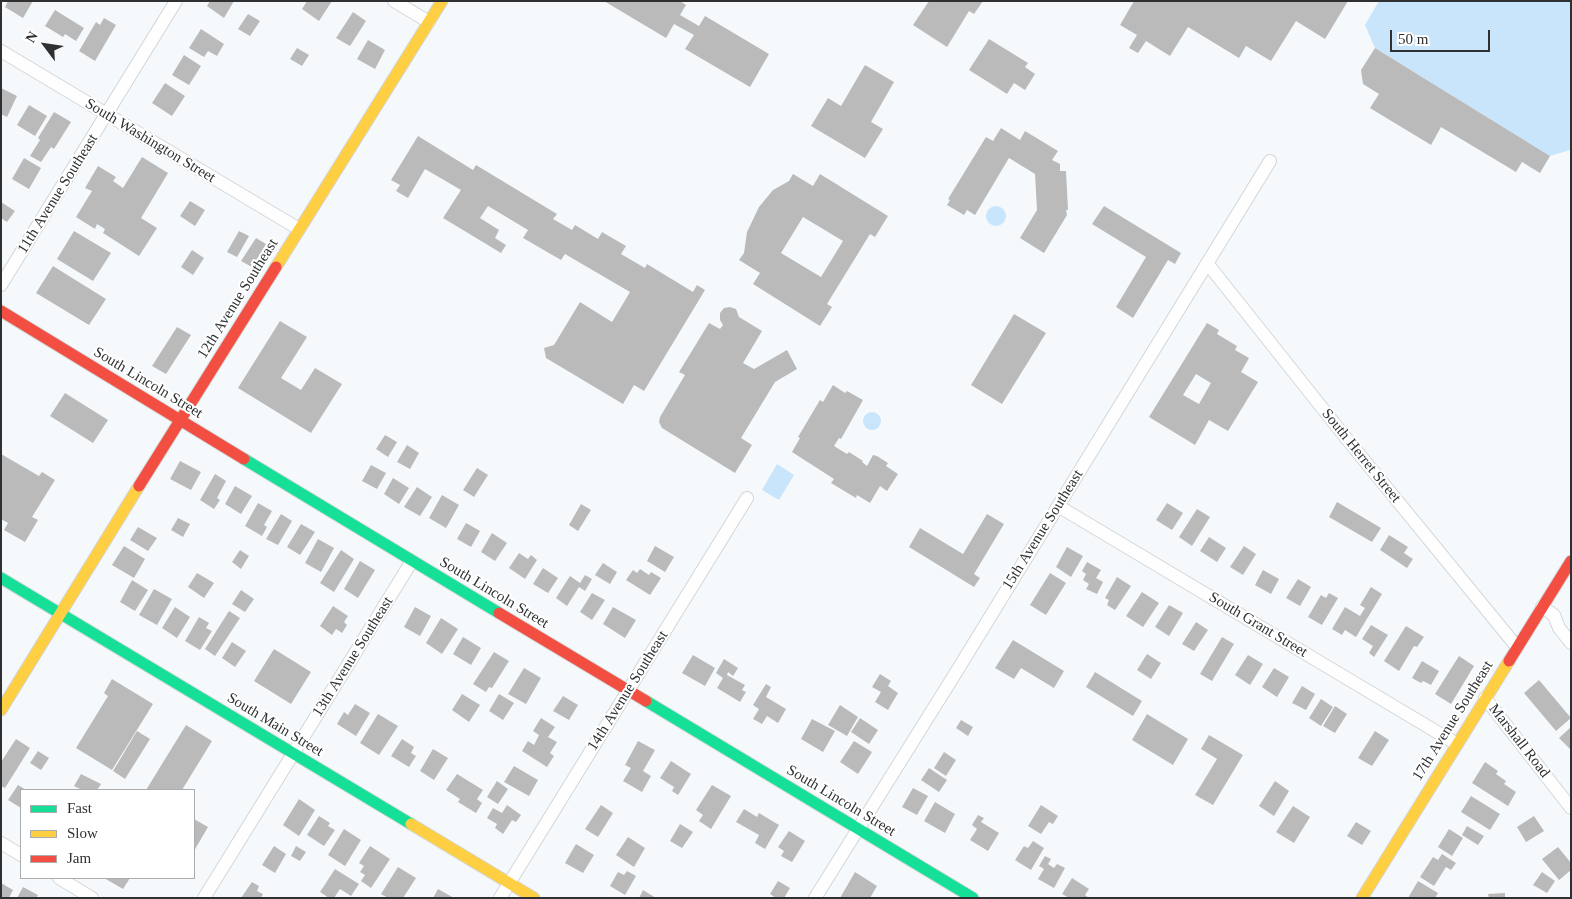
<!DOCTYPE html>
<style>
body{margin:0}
#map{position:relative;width:1572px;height:899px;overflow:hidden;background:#f6f9fc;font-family:Georgia,serif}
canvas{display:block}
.frame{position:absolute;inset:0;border:2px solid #2e3031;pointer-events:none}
.legend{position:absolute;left:20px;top:789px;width:175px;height:90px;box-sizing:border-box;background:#fff;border:1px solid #abacad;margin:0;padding:6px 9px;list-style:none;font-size:15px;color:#2e3031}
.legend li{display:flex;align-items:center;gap:10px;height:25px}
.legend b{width:25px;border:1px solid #abacad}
.north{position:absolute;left:20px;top:20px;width:50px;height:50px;-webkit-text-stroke:4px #fff;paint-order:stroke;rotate:301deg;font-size:14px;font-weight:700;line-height:20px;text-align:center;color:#2e3031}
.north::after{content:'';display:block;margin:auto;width:18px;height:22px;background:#2e3031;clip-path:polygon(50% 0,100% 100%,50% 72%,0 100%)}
.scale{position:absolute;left:1390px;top:30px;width:100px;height:22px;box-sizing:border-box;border:2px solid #2e3031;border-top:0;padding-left:6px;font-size:15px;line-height:18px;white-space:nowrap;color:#2e3031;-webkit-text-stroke:4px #fff;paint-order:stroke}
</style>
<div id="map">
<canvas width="1572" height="899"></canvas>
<div class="frame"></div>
<ul class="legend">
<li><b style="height:6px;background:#16e098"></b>Fast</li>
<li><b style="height:6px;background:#ffcf43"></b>Slow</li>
<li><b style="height:6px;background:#f24e42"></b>Jam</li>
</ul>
<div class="north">N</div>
<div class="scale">50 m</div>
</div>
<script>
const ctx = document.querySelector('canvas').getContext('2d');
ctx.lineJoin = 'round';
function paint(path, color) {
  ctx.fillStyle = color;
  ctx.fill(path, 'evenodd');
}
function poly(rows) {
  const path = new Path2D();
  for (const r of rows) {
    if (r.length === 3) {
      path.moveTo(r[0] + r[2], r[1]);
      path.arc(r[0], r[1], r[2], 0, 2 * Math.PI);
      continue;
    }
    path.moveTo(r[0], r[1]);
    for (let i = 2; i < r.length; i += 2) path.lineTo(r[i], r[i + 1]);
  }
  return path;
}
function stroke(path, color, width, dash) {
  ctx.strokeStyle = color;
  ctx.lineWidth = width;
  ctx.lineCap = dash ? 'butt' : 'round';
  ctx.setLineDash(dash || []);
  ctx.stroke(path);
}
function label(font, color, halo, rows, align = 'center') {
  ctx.font = font + ' Georgia,serif';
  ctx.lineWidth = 4;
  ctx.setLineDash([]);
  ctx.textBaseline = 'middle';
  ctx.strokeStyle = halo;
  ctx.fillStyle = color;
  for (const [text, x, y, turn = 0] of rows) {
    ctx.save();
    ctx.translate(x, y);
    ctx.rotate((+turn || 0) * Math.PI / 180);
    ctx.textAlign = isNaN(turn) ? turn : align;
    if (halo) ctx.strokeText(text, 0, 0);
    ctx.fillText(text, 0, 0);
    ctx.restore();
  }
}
const green = poly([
 [1379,1,1571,1,1570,150,1550,156,1375,48,1365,25],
 [996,216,10],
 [872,421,9],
 [777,464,794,475,779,500,762,490]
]);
const building = poly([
 [8,1,33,1,23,18,5,7],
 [210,1,234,1,224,18,207,6],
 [307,1,332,1,319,21,302,9],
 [604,1,680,1,686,5,680,15,699,26,705,16,769,54,750,87,685,49,694,35,674,24,666,38],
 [929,1,983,1,974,14,969,11,947,47,913,25],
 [1134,1,1348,1,1325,39,1296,21,1271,61,1246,46,1239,58,1188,27,1170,56,1146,41,1138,53,1129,48,1137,35,1120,25],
 [55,10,84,28,76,41,65,34,63,37,45,26],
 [353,12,366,21,350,46,336,38],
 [248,14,260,21,250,36,238,29],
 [104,18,116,25,95,61,79,51,96,22,100,25],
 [201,29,224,44,217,56,208,51,204,57,189,48],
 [989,39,1028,63,1025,67,1035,74,1025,90,1014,83,1007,94,969,70],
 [368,40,385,50,375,69,357,59],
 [297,48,309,55,302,66,290,59],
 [1375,48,1550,156,1540,173,1522,162,1516,172,1441,127,1431,145,1370,108,1379,94,1363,84,1361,70],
 [184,55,201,66,189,85,172,75],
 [865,65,894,82,871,122,883,129,865,158,811,126,828,98,841,106],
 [165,83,185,96,172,116,152,103],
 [1,88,17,96,7,117,1,114],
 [29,105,47,116,35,136,17,125],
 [54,112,71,122,54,149,51,147,41,162,30,156,40,140,38,138],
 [1001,128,1020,140,1025,131,1058,151,1052,160,1060,164,1060,171,1066,171,1068,210,1066,210,1067,215,1044,253,1020,238,1037,210,1035,174,1009,158,975,215,967,210,964,215,947,205,950,200,948,199,986,137,993,141],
 [418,136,473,170,476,165,557,214,553,219,572,230,575,225,598,239,602,232,626,246,621,254,645,268,647,264,693,292,697,285,705,290,644,391,634,385,623,404,546,358,544,348,554,345,580,302,612,322,630,292,565,254,561,260,523,238,528,230,488,206,480,218,499,230,495,238,506,245,501,253,443,218,461,190,425,169,408,198,396,191,400,185,391,180],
 [142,157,168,173,141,218,157,228,139,256,103,233,105,229,97,224,95,229,76,217,92,191,85,188,98,166,116,177,113,181,123,188],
 [24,158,41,168,29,189,12,179],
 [793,174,813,186,820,174,888,216,875,237,870,234,827,304,832,307,820,326,753,284,760,273,739,260,744,253,747,232,759,207,773,190,789,181],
 [803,217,843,241,821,277,781,253],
 [190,201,205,210,195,226,180,216],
 [1,202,15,211,7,222,1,218],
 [1104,206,1181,253,1175,264,1168,260,1133,318,1116,307,1146,257,1092,224],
 [74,231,111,253,93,281,57,259],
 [239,231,249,236,237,257,227,252],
 [256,238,266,244,252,267,241,261],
 [192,250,204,258,193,275,181,267],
 [53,266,106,299,89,325,36,293],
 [730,307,736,309,739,317,762,331,743,363,754,369,787,350,797,369,775,382,741,438,752,445,735,473,662,428,659,422,660,417,685,375,679,372,709,323,720,329,723,325,720,320,720,313,724,308],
 [1014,314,1046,333,1002,404,971,385],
 [280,321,307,337,281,378,301,390,315,368,342,384,311,433,238,388],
 [1207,323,1219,330,1217,334,1237,346,1235,350,1249,358,1241,372,1258,382,1228,431,1209,420,1195,445,1149,417],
 [1196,374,1211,383,1199,404,1183,395],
 [177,327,191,335,166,374,152,366],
 [833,385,845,393,847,391,863,400,841,439,839,438,834,446,847,454,849,452,863,461,862,462,867,466,873,455,877,456,888,463,886,466,898,474,887,491,880,486,870,503,857,495,856,498,831,483,834,479,792,452,800,438,798,437,820,400,823,402],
 [65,393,108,420,93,443,50,416],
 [385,435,397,442,388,457,376,449],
 [407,445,419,453,410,469,397,462],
 [1,454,39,476,42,472,55,480,32,517,38,520,25,542,4,530,8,523,1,519],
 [180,461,201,472,191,490,170,479],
 [371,465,386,473,377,489,362,481],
 [477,468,488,475,474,497,463,490],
 [215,474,226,481,217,498,220,500,214,509,200,500],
 [393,478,409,488,399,504,384,494],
 [235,486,252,496,241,514,225,504],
 [417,487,432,497,420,516,404,507],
 [442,495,459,505,446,528,429,518],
 [1337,502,1381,528,1372,542,1329,517],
 [258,503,272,511,264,525,267,527,262,536,245,526],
 [1167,503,1183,513,1172,530,1156,520],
 [581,504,591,510,578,531,569,525],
 [1197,509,1210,517,1192,546,1179,537],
 [281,514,292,521,278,545,266,539],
 [987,514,1004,524,974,574,980,578,974,587,909,547,920,528,963,554],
 [178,518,190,524,183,537,171,530],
 [466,523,480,531,471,547,457,539],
 [301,524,315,532,300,555,287,547],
 [138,527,157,538,148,551,130,540],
 [492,533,507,543,495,561,481,552],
 [1389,535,1408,547,1404,553,1413,559,1407,568,1380,550],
 [1209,537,1226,548,1217,562,1200,551],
 [318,539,334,548,321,572,305,563],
 [124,546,145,559,134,578,112,565],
 [655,546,674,557,665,572,647,561],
 [1244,546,1256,554,1243,575,1230,567],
 [1067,547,1083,556,1071,577,1056,567],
 [240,550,249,556,241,569,232,562],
 [341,550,354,559,334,592,320,583],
 [519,553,528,559,531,555,537,560,525,579,509,568],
 [360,561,375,570,358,598,344,589],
 [1087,562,1101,570,1096,578,1103,582,1097,594,1086,589,1089,584,1083,580,1086,574,1082,571],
 [603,563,617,572,610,584,595,575],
 [543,568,558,578,548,593,533,584],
 [640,569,649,575,651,572,661,578,650,595,626,580,633,570,637,573],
 [1263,570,1279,579,1271,594,1255,585],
 [197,573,214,583,204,598,188,587],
 [1050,573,1066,583,1046,615,1030,605],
 [585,575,592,579,585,591,579,587,567,606,556,598,570,576,580,583],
 [1117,577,1131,586,1115,610,1107,605,1109,600,1105,598],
 [1298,579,1311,587,1300,606,1286,598],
 [132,580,148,590,135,611,120,602],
 [1371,587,1382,594,1356,637,1345,630,1342,635,1332,629,1345,607,1360,616,1365,608,1360,605],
 [154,589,172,599,157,625,139,615],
 [241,590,254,599,245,612,232,604],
 [1142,592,1159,603,1143,627,1126,616],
 [592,593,605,600,592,620,580,612],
 [1329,593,1338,598,1322,625,1308,617,1321,595,1326,598],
 [1169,605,1183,613,1169,636,1155,627],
 [333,606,348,616,344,622,347,625,342,633,336,629,332,635,320,626],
 [175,607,190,617,177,638,162,628],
 [415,607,431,616,420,636,404,627],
 [613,607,636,620,625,638,603,624],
 [229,611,240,618,215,656,205,649],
 [199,617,209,623,206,628,212,631,200,650,185,641],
 [441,618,458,629,442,654,426,643],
 [1196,622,1208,630,1194,651,1182,644],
 [1371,625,1388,635,1374,657,1369,653,1373,646,1362,639],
 [1406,626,1424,637,1417,647,1414,646,1399,671,1384,661],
 [463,637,481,648,471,665,453,654],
 [1222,637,1234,644,1212,681,1200,674],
 [1013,640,1064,671,1054,688,1021,668,1014,679,995,668],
 [232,642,246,651,235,667,222,658],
 [274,649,311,672,291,704,254,681],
 [494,652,509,661,492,688,489,687,486,692,473,684],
 [1147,654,1161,663,1151,679,1137,670],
 [693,655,715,668,705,686,682,673],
 [1248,655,1263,664,1250,685,1235,675],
 [1459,656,1474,666,1451,704,1435,694],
 [724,659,738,668,733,676,728,672,727,675,745,685,742,690,746,692,740,702,717,688,723,678,716,673],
 [1422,661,1439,671,1431,685,1423,681,1421,683,1412,678],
 [524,668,541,678,526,704,508,694],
 [1274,668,1289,677,1277,697,1262,687],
 [1095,672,1142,701,1133,716,1086,687],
 [880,674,891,681,888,686,898,693,888,710,875,702,881,692,872,687],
 [112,679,153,704,112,770,76,748,108,696,104,693],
 [1539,680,1571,718,1556,731,1524,693],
 [766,684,771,687,766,697,786,709,778,723,767,716,762,724,753,719,759,709,753,705],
 [1302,686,1315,694,1306,710,1292,703],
 [462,694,480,705,469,722,452,710],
 [499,694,514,703,503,720,489,711],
 [563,696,578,705,569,720,553,711],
 [1321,699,1333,707,1321,726,1309,718],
 [355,704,370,713,356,736,337,724,344,712,348,715],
 [840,705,858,717,847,736,828,725],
 [1335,706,1347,714,1335,733,1323,726],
 [378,714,398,726,379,755,360,743],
 [1147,714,1188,739,1173,765,1132,740],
 [541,718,555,727,548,737,557,742,550,753,554,756,547,767,522,751,528,741,534,745,539,735,533,731],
 [860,718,878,730,869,744,851,732],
 [812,719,835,731,823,752,801,739],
 [961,720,973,727,968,736,956,728],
 [186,725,212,741,182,790,146,790],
 [1571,727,1571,750,1559,738],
 [137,731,150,739,125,779,113,771],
 [1375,731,1389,740,1372,766,1358,758],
 [1209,735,1243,755,1213,805,1195,795,1217,759,1201,749],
 [16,739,30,748,5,788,1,786,1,762],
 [402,739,414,747,411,753,416,756,409,767,391,756],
 [638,741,655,750,643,771,651,776,642,792,623,781,631,768,625,765],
 [854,741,872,752,858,774,840,762],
 [433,749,448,758,434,780,420,771],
 [38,751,49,758,41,770,30,763],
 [944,752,956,760,946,776,934,768],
 [671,761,691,774,678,795,672,791,674,787,660,778],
 [1485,762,1498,771,1496,774,1506,781,1504,784,1516,792,1508,806,1472,783],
 [514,766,538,780,529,796,504,782],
 [929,768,947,780,939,792,921,780],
 [81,774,101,784,97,790,82,790,74,786],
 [457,774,483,790,477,799,482,803,476,813,458,802,460,799,446,790],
 [497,781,508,789,498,804,487,797],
 [1275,781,1289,791,1274,816,1259,806],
 [18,785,26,790,21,790,21,808,8,800],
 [712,785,731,796,711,829,699,821,703,815,696,810],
 [913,788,928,796,917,815,902,807],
 [1471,796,1500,814,1490,830,1461,812],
 [299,799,315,810,299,836,283,825],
 [935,802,955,814,945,833,924,821],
 [507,805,521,815,516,822,512,820,503,834,495,828,497,824,487,818,493,808,502,813],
 [601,805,613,813,598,837,585,829],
 [1041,805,1058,816,1053,824,1049,822,1041,834,1028,826],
 [1293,806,1310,817,1294,843,1276,832],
 [744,809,757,817,759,813,779,825,765,849,755,843,759,835,736,822],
 [978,815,984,818,981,822,999,833,988,851,970,840,977,829,972,825],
 [319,816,330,823,328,826,335,830,324,846,307,835],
 [1534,816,1544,831,1526,842,1517,827],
 [194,819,208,827,194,851],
 [1356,822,1371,831,1362,845,1347,836],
 [680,824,693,832,682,848,670,841],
 [1467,826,1484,836,1478,845,1462,835],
 [344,829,361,840,345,866,328,855],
 [1449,829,1463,838,1452,856,1438,847],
 [789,831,805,841,792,862,781,856,784,851,778,847],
 [628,837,645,848,634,867,616,855],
 [1033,841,1044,848,1031,870,1015,860,1024,846,1028,848],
 [576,844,594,855,583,873,565,863],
 [274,846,286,854,275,873,262,865],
 [296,846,306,852,300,861,291,856],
 [370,846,390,859,371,888,361,881,365,875,360,872,364,866,359,863],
 [1558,847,1571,863,1571,870,1559,880,1542,859],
 [1442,854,1456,863,1451,870,1446,867,1434,886,1420,877,1433,857,1438,860],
 [1045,856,1051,859,1048,864,1054,868,1057,864,1065,868,1054,888,1038,879,1044,869,1039,866],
 [398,867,416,878,403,898,388,898,381,894],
 [335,869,359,884,351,896,340,889,334,898,329,898,320,892],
 [627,871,636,876,625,895,610,886,618,872,624,875],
 [855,872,877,886,870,898,840,898],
 [1542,872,1555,881,1547,893,1533,885],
 [104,878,130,878,123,889],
 [1072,878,1089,889,1085,895,1089,898,1069,898,1062,894],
 [778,881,790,888,784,898,776,898,770,894],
 [1418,881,1438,893,1435,898,1408,898],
 [252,882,259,886,257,891,263,894,261,898,241,898],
 [1,883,13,890,9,898,1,898],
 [23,887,38,895,36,898,17,898],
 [438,889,454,898,433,898],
 [643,890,656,898,639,898],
 [1505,893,1505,898,1489,898,1488,894]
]);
const street = poly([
 [394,1,429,22],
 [1,51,299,229],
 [1207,263,1346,438,1517,647],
 [1,285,176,1],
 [1058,506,1457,744],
 [1542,607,1554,615,1559,628,1571,643],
 [1485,698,1571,808],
 [1,843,21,855],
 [59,878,92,898],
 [204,898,412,561],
 [500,898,747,498],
 [815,898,955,674,1270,161]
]);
const fast = poly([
 [244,459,499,613],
 [1,578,411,824],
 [646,701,973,898]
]);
const slow = poly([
 [276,267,442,1],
 [1,710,139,486],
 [411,824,534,898],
 [1362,898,1509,661]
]);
const jam = poly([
 [1,311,244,459],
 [139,486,276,267],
 [499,613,646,701],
 [1509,661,1571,561]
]);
const streetNames = [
 ["South Washington Street",150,141,31],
 ["11th Avenue Southeast",58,194,-58],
 ["12th Avenue Southeast",238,299,-58],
 ["South Lincoln Street",148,383,31],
 ["South Herret Street",1361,456,51],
 ["15th Avenue Southeast",1043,530,-58],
 ["South Lincoln Street",494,593,31],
 ["South Grant Street",1258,625,31],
 ["13th Avenue Southeast",353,657,-58],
 ["14th Avenue Southeast",628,691,-58],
 ["17th Avenue Southeast",1453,721,-58],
 ["South Main Street",275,725,31],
 ["Marshall Road",1519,741,52],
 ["South Lincoln Street",841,801,31]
];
paint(green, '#c8e5fb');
paint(building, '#bababb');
stroke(street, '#d3d6d8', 14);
stroke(fast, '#d3d6d8', 13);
stroke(slow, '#d3d6d8', 13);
stroke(jam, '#d3d6d8', 13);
stroke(street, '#fefeff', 12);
stroke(fast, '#16e098', 11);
stroke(slow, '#ffcf43', 11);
stroke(jam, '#f24e42', 11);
label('15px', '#2e3031', '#fff', streetNames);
</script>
